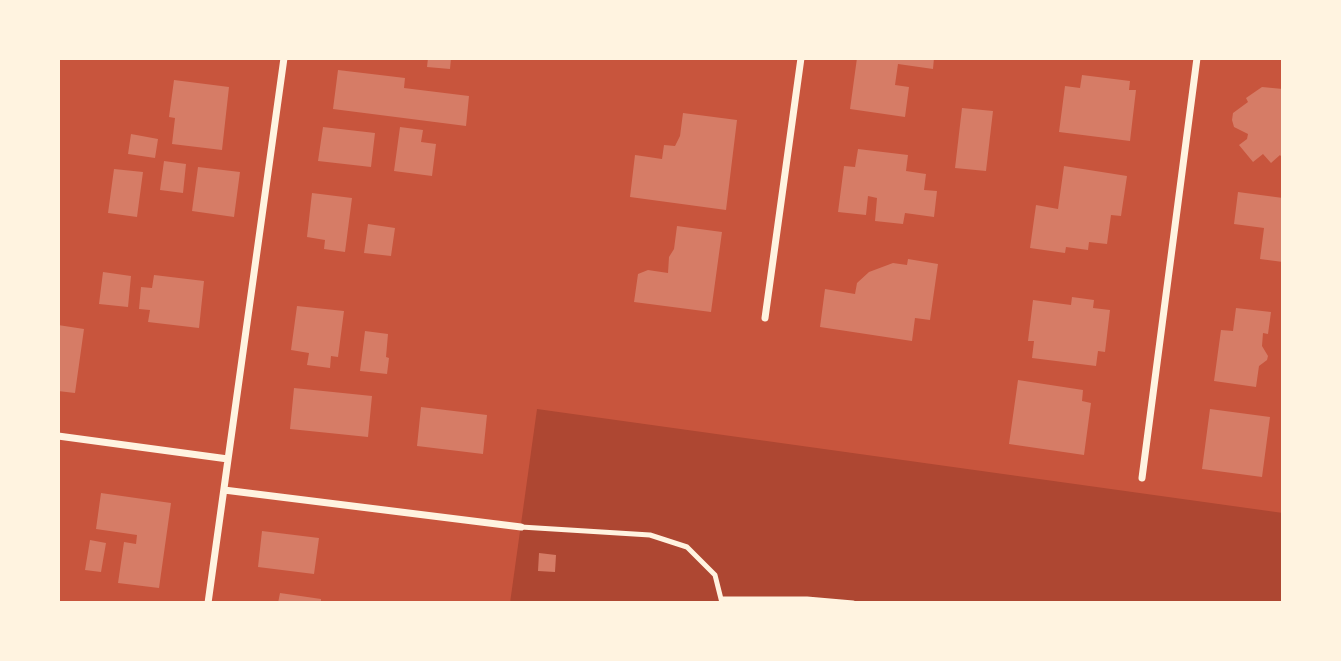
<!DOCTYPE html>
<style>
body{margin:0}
#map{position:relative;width:1341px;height:661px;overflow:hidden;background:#c8553d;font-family:"Crimson Pro",serif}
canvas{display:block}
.frame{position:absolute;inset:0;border:60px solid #fff3e0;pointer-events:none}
</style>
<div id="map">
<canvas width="1341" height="661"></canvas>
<div class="frame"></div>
</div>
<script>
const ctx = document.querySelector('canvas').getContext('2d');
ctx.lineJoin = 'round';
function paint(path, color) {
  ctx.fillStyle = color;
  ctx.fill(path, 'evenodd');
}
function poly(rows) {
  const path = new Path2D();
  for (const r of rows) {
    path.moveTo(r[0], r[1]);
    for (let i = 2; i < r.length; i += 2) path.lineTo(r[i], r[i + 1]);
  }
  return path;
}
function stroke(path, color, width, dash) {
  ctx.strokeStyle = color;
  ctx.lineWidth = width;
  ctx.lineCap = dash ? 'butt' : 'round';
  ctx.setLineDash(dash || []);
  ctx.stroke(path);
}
const green = poly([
 [537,409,1283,513,1283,603,510,603]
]);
const building = poly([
 [428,58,451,58,450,69,427,67],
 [857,58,934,58,933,69,898,64,895,85,909,87,905,117,850,109],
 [338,70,405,78,404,88,469,96,466,126,333,109],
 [1082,75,1130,81,1129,90,1136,90,1130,141,1059,132,1065,86,1080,88],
 [174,80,229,87,222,150,172,144,175,118,169,117],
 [1262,87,1283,89,1283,159,1280,155,1271,163,1263,154,1253,162,1239,145,1247,139,1248,134,1234,127,1232,120,1233,113,1248,102,1246,98],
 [962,108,993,111,986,171,955,168],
 [683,113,737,120,726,210,630,197,635,155,662,159,664,145,675,146,680,136],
 [323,127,375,133,371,167,318,161],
 [400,127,423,130,421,142,436,144,432,176,394,171],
 [131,134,158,139,155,158,128,154],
 [858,149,908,155,906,171,926,174,924,190,937,191,934,217,905,213,903,224,875,221,877,198,868,196,866,215,838,212,844,166,855,167],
 [164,161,186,164,183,193,160,190],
 [1064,166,1127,176,1121,216,1111,215,1107,244,1089,242,1088,250,1066,247,1065,253,1030,248,1036,205,1058,209],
 [198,167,240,172,234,217,192,211],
 [114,169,143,172,137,217,108,213],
 [1238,192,1283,198,1283,262,1260,259,1264,228,1234,224],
 [312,193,352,198,345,252,324,249,325,240,307,237],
 [368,224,395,228,391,256,364,253],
 [677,226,722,232,711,312,634,302,638,274,648,270,668,273,669,257,674,249],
 [908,259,938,264,930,320,915,318,912,341,820,327,825,289,855,294,857,283,869,272,893,263,907,265],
 [103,272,131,276,128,307,99,304],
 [154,275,204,281,199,328,148,322,150,310,139,309,141,287,152,288],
 [1072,297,1094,300,1093,308,1110,310,1105,352,1098,351,1096,366,1032,358,1034,341,1028,341,1033,300,1071,305],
 [297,306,344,311,338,357,331,356,330,368,307,365,309,353,291,350],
 [1236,308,1271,312,1268,334,1263,333,1262,346,1268,356,1267,360,1259,366,1256,387,1214,381,1221,330,1233,331],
 [58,325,84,329,75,393,58,391],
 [365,331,388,334,386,357,389,358,387,374,360,371],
 [1018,380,1083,390,1082,401,1091,403,1084,455,1009,444],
 [294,388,372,396,368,437,290,429],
 [421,407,487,415,483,454,417,446],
 [1210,409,1270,417,1262,477,1202,469],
 [101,493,171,503,159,588,118,583,124,542,136,544,137,535,96,529],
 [262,531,319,538,314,574,258,567],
 [90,540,106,543,101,572,85,570],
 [539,553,556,555,555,572,538,571],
 [280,593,321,599,321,603,278,603]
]);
const service = poly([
 [521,527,650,535,687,547,715,575,722,603],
 [721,599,807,599,853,603]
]);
const minor = poly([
 [765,318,801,58],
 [58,436,228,459],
 [1142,478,1197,58],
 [224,490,521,527],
 [208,603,284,58]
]);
paint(green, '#ae4732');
paint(building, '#d67c66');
stroke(service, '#fff3e0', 5);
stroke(minor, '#fff3e0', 7);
</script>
